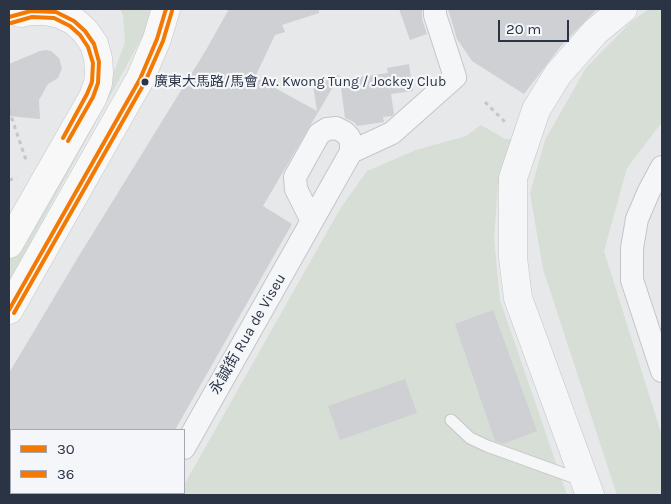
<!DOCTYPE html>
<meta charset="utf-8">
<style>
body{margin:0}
#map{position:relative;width:671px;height:504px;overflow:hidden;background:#e6e8ea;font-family:Karla,sans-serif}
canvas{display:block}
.frame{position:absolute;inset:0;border:10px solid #2b3445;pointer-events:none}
.legend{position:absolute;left:10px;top:429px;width:175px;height:65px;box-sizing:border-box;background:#f4f6f9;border:1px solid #a4a8b1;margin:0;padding:6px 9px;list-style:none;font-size:15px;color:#2b3445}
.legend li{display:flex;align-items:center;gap:10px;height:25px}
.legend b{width:25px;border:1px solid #a4a8b1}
.scale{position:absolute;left:498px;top:20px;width:71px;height:22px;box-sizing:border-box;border:2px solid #2b3445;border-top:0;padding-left:6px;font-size:15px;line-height:18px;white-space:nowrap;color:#2b3445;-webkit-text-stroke:4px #f4f6f9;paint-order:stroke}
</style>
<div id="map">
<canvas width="671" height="504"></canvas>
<div class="frame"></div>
<ul class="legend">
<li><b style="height:6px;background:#f47903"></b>30</li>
<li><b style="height:6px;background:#f47903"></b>36</li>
</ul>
<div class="scale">20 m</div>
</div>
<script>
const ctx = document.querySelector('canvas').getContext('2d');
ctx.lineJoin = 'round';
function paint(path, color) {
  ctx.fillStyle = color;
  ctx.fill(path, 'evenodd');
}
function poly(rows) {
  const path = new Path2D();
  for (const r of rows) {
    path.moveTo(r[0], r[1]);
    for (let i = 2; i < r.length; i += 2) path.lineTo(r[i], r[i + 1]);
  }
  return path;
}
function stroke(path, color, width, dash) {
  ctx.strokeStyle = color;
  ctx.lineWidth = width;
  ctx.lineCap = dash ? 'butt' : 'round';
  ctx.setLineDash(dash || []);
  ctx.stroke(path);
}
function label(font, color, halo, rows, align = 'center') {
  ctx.font = font + ' Karla,"Noto Sans SC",sans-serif';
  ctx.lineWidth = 4.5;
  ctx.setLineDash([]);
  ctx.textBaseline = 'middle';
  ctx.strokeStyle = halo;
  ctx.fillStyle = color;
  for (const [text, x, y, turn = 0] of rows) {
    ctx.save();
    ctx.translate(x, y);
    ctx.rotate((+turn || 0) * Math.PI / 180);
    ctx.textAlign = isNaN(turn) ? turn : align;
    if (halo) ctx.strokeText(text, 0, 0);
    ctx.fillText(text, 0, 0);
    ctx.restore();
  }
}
const green = poly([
 [120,9,150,9,147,28,9,282,9,257,115,69,125,43,123,15],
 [649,9,662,9,662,122,627,168,604,251,662,436,662,495,617,495,543,269,530,193,545,140,586,68,632,21],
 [481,125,505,139,514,139,498,186,494,239,500,300,567,495,178,495,179,493,184,493,184,485,340,209,367,171,416,150,466,136]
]);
const building = poly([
 [229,9,319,9,319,13,282,25,285,32,275,35,255,77,317,111,312,79,340,75,263,206,292,224,175,430,9,430,9,373,77,259,206,50],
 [399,9,422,9,422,19,427,34,410,40],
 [448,9,597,9,561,46,524,94,472,61,457,39],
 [46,50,51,51,59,58,62,68,58,78,48,84,39,100,40,119,9,116,9,64,40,51],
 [409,64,413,91,391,94,394,114,392,116,383,117,384,122,357,126,354,122,345,118,340,80,388,73,387,68],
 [493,310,537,431,503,444,495,441,455,324],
 [405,379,417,413,340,440,328,406]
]);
const path = poly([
 [485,102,506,123],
 [9,110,27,163],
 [9,180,17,178]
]);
const service = poly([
 [451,420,470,438,487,446,581,480]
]);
const minor = poly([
 [351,152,392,133,455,77,435,15,435,9],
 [662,167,649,191,637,219,632,248,632,280,662,371],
 [184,448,312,221,351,152,351,142,349,137,344,132,336,128,327,129,319,134,295,177,296,189,312,221],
 [157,495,158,493]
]);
const tertiary = poly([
 [590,495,518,298,513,258,513,178,536,110,558,74,596,31,623,9]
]);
const secondary = poly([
 [9,244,93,97,98,83,99,73,98,58,94,44,85,31,74,21,60,14,46,11,31,11,21,13],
 [9,310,140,79,157,39,166,9]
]);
const bus1 = poly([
 [9,17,31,11,56,12,74,21,85,31,94,44,99,62,98,83,93,97,68,141],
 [9,310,140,79,157,39,166,9]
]);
const bus2 = poly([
 [11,23,32,17,54,18,70,26,80,35,88,47,93,63,92,82,87,94,63,138],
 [14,313,145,82,163,41,172,11]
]);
const markers = [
 [145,82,4.5,"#2b3445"]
];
const busNames = [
 ["廣東大馬路/馬會 Av. Kwong Tung / Jockey Club",154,82]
];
const streetNames = [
 ["永誠街 Rua de Viseu",248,334,-60]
];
paint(green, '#d6ded6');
paint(building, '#ced0d3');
stroke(service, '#c4c6c8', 13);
stroke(minor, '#c4c6c8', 24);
stroke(tertiary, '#c4c6c8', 29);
stroke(secondary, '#c4c6c8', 29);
stroke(path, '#c5c6ca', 3, [4, 4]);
stroke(service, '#f5f6f7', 11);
stroke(minor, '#f5f6f7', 22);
stroke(tertiary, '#f5f6f7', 28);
stroke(secondary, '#f8f8f8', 28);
stroke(bus1, '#f47903', 4);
stroke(bus2, '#f47903', 4);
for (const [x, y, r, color] of markers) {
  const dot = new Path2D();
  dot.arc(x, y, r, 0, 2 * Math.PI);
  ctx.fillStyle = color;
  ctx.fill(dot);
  stroke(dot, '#f4f6f9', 2);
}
label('14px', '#2b3445', '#f4f6f9', busNames, 'left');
label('15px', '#2b3445', '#f4f6f9', streetNames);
</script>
